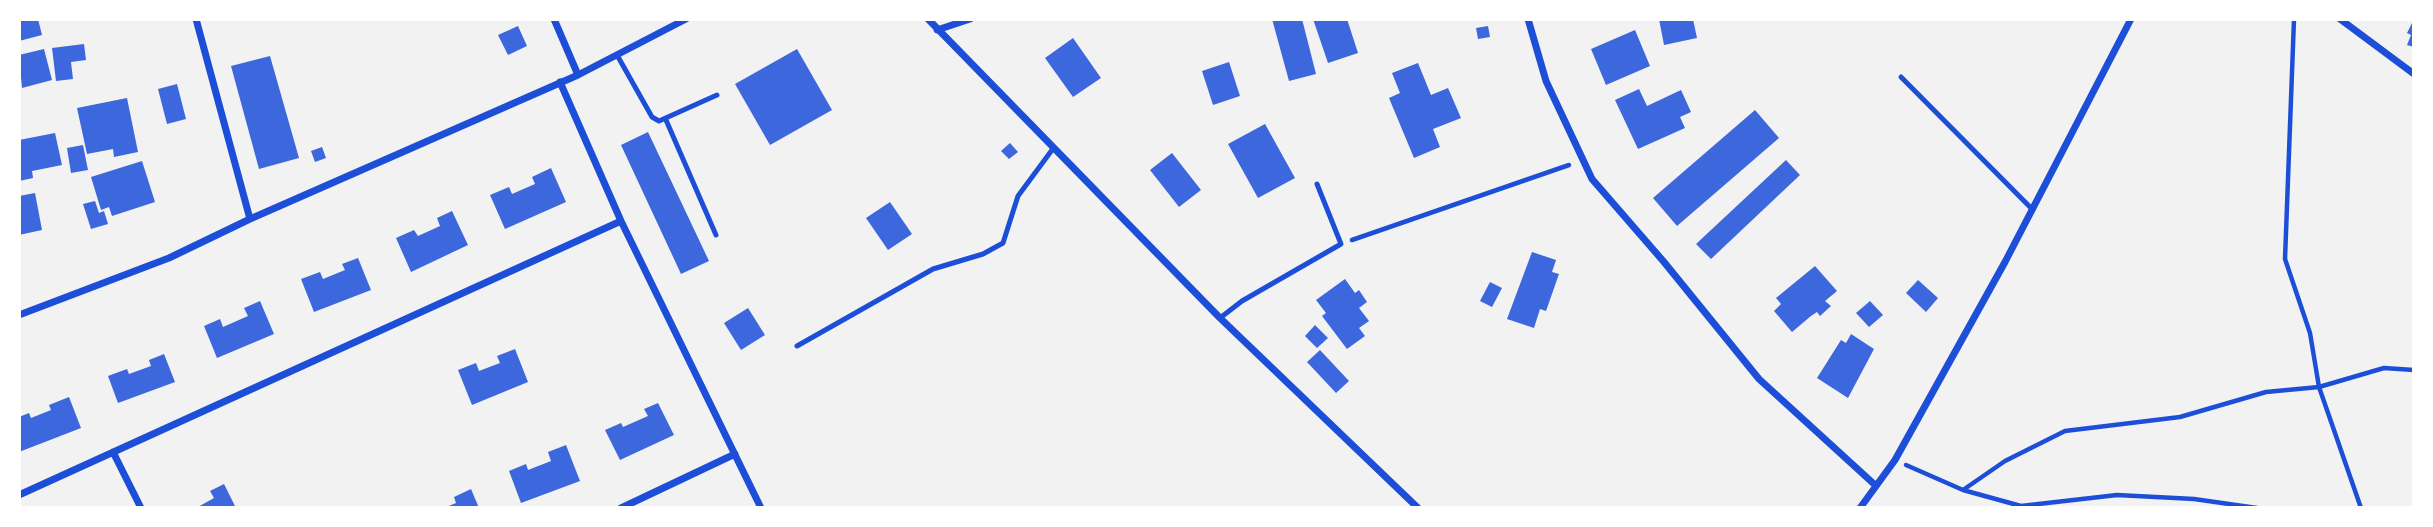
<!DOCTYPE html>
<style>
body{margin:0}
#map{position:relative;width:2433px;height:527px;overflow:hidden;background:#f2f2f2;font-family:"IBM Plex Serif",serif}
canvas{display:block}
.frame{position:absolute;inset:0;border:21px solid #fff;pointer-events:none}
</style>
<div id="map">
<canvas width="2433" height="527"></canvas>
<div class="frame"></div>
</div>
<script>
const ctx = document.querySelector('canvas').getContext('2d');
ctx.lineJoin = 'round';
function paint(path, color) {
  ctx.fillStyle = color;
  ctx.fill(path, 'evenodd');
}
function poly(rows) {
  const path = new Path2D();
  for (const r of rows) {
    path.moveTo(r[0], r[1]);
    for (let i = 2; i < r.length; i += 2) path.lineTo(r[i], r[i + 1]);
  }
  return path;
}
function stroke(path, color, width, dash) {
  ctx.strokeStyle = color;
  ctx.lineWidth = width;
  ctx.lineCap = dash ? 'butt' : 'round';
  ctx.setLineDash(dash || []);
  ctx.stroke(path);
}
const building = poly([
 [19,19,38,19,42,35,19,41],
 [1272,19,1302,19,1316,74,1289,81],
 [1313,19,1347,19,1358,53,1328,63],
 [1659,19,1693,19,1697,38,1664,45],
 [2414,19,2414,47,2407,45,2411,35,2407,33],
 [518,26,527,46,508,55,498,35],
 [1488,26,1490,37,1478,39,1476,28],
 [1635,30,1650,66,1606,85,1591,49],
 [1073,38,1101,78,1073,97,1045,58],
 [84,44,86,60,71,62,73,79,56,81,52,48],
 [44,49,52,80,22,88,19,55],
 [797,49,832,110,770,145,735,84],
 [270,56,299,158,259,169,231,66],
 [1229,62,1240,96,1213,105,1202,71],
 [1418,63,1431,95,1448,88,1461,118,1433,129,1440,147,1414,158,1389,98,1400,93,1392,73],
 [177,84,186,119,167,124,158,89],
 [1639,89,1647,106,1681,90,1691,112,1680,117,1685,128,1638,149,1615,100],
 [127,98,138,152,114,157,113,149,87,154,77,108],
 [1755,110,1779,138,1677,226,1653,198],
 [1265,124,1295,178,1258,198,1228,144],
 [648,132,709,261,681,274,621,145],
 [55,133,62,165,32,171,33,178,19,181,19,140],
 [1010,143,1018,152,1009,159,1001,151],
 [83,145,88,170,71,173,67,148],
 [322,147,326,158,315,162,311,151],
 [1172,153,1201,190,1179,207,1150,170],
 [1786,160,1800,175,1711,259,1696,244],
 [142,161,155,202,112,216,109,207,101,210,91,177],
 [551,168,566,202,505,229,490,195,509,187,512,194,535,184,532,177],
 [35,193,42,230,19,235,19,196],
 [95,201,99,213,104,211,108,224,91,229,83,204],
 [890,202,912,234,888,250,866,218],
 [452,211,468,245,411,272,396,238,414,230,418,236,440,226,437,218],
 [1532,252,1556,260,1552,272,1559,274,1546,311,1540,309,1534,328,1507,319],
 [358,258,371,290,314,312,301,279,320,272,323,279,345,270,342,264],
 [1815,266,1837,291,1825,301,1831,306,1820,316,1817,312,1811,316,1792,332,1774,311,1781,304,1776,298],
 [1345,279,1355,293,1359,290,1367,302,1359,308,1369,321,1359,328,1365,336,1347,349,1322,316,1326,313,1316,300],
 [1918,280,1938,298,1926,312,1906,293],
 [1490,282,1502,288,1492,307,1480,301],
 [260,301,274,334,217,358,204,326,220,319,223,327,248,316,244,308],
 [1870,301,1883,315,1869,327,1856,313],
 [748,308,765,335,741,350,724,323],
 [1315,325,1328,338,1317,348,1305,336],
 [1851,334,1874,349,1848,398,1817,378,1841,340,1846,343],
 [515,349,528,382,472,405,458,370,476,363,479,371,500,363,497,356],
 [1320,350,1349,381,1336,393,1307,362],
 [164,354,175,382,118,403,108,376,127,369,129,374,151,366,149,360],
 [69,397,81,428,19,452,19,417,29,413,31,418,51,410,49,405],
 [658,403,674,435,620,460,605,430,621,423,623,427,648,416,644,409],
 [566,445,580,481,521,503,509,471,526,464,528,470,551,461,548,452],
 [224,484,236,508,196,508,214,498,210,491],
 [471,489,479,508,444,508,456,503,454,497]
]);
const path = poly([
 [2294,19,2285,259,2310,333,2319,387,2361,508],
 [1352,240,1569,165],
 [1906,465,1963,490,2021,506,2117,495,2194,499,2257,508],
 [1963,490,2005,461,2065,431,2180,417,2266,392,2319,387,2384,368,2414,370]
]);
const service = poly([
 [617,55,652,117,659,121,717,95],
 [1901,77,2033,210],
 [666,120,716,235],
 [1220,318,1242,301,1341,244,1317,184],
 [797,346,933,269,983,254,1003,243,1018,196,1052,150]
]);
const minor = poly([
 [196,19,250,219],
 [554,19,578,75],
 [928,19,1220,318,1418,508],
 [1528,19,1546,81,1592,179,1664,262,1759,379,1874,484],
 [2340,19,2414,74],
 [937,30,970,19],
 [560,82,621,221,761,508],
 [19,315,169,258,250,219,578,75,686,19],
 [113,452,141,508],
 [19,495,621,221],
 [621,508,735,454],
 [1860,508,1895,460,2005,262,2131,19]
]);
paint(building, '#3d67dc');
stroke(path, '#1d4ed8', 4.5);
stroke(service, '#1d4ed8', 5);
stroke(minor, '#1d4ed8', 7);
</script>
